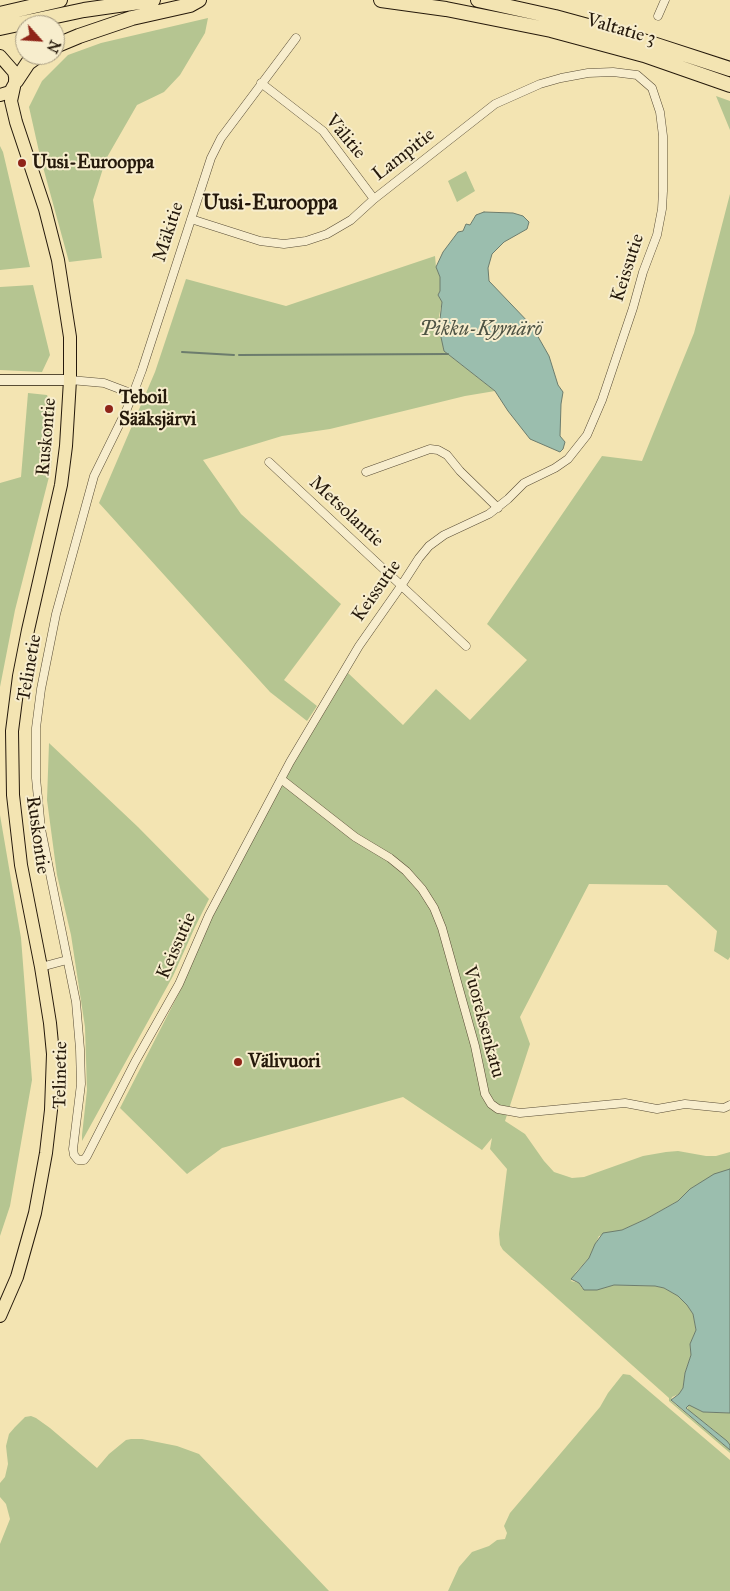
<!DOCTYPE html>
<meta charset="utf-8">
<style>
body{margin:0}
#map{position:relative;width:730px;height:1591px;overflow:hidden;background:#f3e4b2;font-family:"IM FELL Great Primer",serif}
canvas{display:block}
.north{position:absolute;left:15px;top:15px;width:50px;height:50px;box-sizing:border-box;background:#f7edcd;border:1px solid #a3987f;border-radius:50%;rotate:116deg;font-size:14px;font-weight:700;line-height:20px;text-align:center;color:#25190b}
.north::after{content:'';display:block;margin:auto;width:18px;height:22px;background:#8f2418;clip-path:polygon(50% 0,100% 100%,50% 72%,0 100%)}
</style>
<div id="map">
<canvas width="730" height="1591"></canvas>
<div class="north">N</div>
</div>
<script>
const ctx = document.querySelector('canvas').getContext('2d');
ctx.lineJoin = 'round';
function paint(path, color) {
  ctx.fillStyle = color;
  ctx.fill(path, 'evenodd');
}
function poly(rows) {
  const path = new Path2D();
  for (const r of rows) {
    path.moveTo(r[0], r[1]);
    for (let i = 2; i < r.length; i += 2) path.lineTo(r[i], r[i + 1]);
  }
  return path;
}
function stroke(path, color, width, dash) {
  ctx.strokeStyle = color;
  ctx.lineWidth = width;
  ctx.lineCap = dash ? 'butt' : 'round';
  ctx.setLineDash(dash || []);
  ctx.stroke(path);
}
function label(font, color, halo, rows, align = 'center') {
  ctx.font = font + ' "IM FELL Great Primer",serif';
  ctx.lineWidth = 4;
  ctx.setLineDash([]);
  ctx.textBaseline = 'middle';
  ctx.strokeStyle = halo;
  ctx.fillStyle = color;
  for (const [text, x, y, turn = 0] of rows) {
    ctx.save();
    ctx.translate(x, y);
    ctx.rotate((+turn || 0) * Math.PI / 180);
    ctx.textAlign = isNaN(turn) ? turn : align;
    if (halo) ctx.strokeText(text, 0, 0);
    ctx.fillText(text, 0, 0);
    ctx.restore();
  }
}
const green = poly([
 [208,18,205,33,180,75,164,92,137,105,106,159,93,200,102,258,69,262,40,156,29,107,42,81,68,55,101,43],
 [716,96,730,101,730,130],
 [0,146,3,152,30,267,0,270],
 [466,171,475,191,457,202,448,181],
 [730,194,730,957,728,960,714,951,717,931,667,885,589,884,520,1017,530,1044,505,1121,525,1134,544,1161,554,1172,572,1178,584,1177,643,1156,666,1152,678,1151,706,1156,716,1156,730,1152,730,1169,714,1175,690,1189,678,1201,646,1219,622,1230,599,1236,589,1258,576,1272,571,1281,579,1283,582,1288,594,1290,614,1285,655,1286,664,1288,678,1296,687,1305,693,1314,696,1330,690,1344,691,1355,685,1373,683,1388,679,1394,672,1397,671,1401,730,1450,730,1453,669,1401,669,1398,503,1250,500,1245,499,1234,507,1169,490,1149,492,1138,482,1150,403,1097,222,1148,187,1174,120,1108,181,989,214,913,294,763,348,673,403,725,436,689,470,720,527,660,487,624,602,456,642,461,694,333],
 [435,256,436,267,440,277,440,291,438,295,442,302,439,316,444,351,495,391,465,396,330,429,282,436,203,460,241,514,341,604,284,680,317,706,307,721,270,692,99,503,155,372,186,279,286,306],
 [33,285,50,355,42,372,0,370,0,287],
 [28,393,47,395,54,412,51,469,15,610,0,687,0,483,21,477],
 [49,743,138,827,209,899,195,927,173,976,82,1141,82,1135,87,1090,85,1027,71,935,57,875,47,800],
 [0,815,21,938,32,1080,10,1206,0,1236],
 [623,1374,630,1375,730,1460,730,1591,448,1591,459,1567,472,1552,489,1546,497,1540,505,1539,507,1533,504,1526,510,1513,600,1407,608,1393],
 [687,1405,690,1405,703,1412,730,1413,730,1445,715,1431,688,1410],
 [31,1416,36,1418,50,1428,97,1468,109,1454,126,1440,131,1439,142,1439,177,1446,199,1454,329,1591,0,1591,0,1544,10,1519,6,1504,0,1497,0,1483,5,1477,8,1464,6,1446,9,1434,15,1427,25,1417]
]);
const water = poly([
 [484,212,513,213,523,216,529,222,527,229,504,242,492,254,488,268,489,281,532,326,549,356,558,385,563,392,561,404,560,436,565,442,563,449,560,452,530,439,508,411,495,391,444,351,439,328,442,302,438,295,440,291,440,277,436,267,443,252,458,232,463,231,466,224,470,225,476,215,484,212],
 [730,1169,730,1413,703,1412,689,1405,686,1408,727,1441,730,1445,730,1450,671,1400,679,1394,683,1388,685,1373,691,1355,690,1344,696,1330,693,1314,687,1305,678,1296,664,1288,655,1286,614,1285,597,1290,584,1290,579,1283,571,1279,589,1258,595,1244,603,1233,622,1230,646,1219,678,1201,690,1189,714,1174,730,1169]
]);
const stream = poly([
 [182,352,234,355],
 [239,355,448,354]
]);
const minor = poly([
 [658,16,665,0],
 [261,83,323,131,374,199],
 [70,380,104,383,133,394,142,370,211,158,221,138,296,38],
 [133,394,126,411,94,476,56,614,41,689,36,728,36,778,41,829,76,1002,80,1049,81,1084,73,1149,74,1155,78,1160,84,1160,87,1156,135,1062,179,984,209,915,290,762,359,646,401,586,419,558,429,546,444,535,489,514,508,499,524,483,555,468,568,459,587,435,602,400,633,308,643,272,657,235,662,209,663,191,663,136,660,112,652,88,637,75,613,72,588,73,561,78,540,84,495,104,374,199,351,220,327,234,306,241,284,244,260,241,191,219],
 [269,462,466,646],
 [366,472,430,449,438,450,447,455,460,471,498,508],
 [281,779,355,837,390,858,406,871,422,889,434,908,442,928,475,1046,485,1094,491,1104,498,1109,520,1113,625,1103,657,1109,685,1104,724,1108,730,1105],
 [41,967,67,960]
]);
const tertiary = poly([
 [0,380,70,380]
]);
const primary = poly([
 [0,56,14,72,16,81,10,92,0,95],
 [0,1316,17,1277,35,1213,46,1153,51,1110,53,1054,50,1023,41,967,21,865,13,795,12,731,19,676,28,630,61,485,66,446,70,380,70,337,58,260,45,209,16,122,11,101,14,87]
]);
const motorway = poly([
 [381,0,446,9,551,30,644,55,730,85],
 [478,0,555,17,650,43,730,69],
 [0,14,60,0],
 [0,28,84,10,153,0],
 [55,46,79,36,132,18,190,5,199,0],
 [16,81,28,63,39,55]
]);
const markers = [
 [22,163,5,"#8f2418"],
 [109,409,5,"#8f2418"],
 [238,1062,5,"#8f2418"]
];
const streetNames = [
 ["Valtatie 3",621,30,16],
 ["Välitie",345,137,50],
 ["Lampitie",404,155,-38],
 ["Mäkitie",169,232,-72],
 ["Keissutie",628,268,-72],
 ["Ruskontie",47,437,-85],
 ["Metsolantie",346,512,43],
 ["Keissutie",377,591,-55],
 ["Telinetie",30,668,-80],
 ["Ruskontie",37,835,82],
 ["Keissutie",177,946,-66],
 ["Vuoreksenkatu",483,1022,75],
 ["Telinetie",61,1075,-89]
];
const poiNames = [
 ["Uusi-Eurooppa",32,163],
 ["Teboil",119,398],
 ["Sääksjärvi",119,420],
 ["Välivuori",248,1062]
];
const waterNames = [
 ["Pikku-Kyynärö",481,330]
];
const quarterNames = [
 ["Uusi-Eurooppa",270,204]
];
paint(green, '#b5c591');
paint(water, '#9bbeae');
stroke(water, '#6c7c6d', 1);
stroke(stream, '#6c7c6d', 2);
stroke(minor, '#584c35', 9);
stroke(tertiary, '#584c35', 12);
stroke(primary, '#25190b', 14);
stroke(motorway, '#25190b', 16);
stroke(minor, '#f7edcd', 8);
stroke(tertiary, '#f7edcd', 10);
stroke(primary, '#f3e4b2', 12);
stroke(motorway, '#f3e4b2', 14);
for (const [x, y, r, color] of markers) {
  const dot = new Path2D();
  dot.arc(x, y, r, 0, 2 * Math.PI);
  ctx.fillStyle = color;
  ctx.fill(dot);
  stroke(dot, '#f7edcd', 2);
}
label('19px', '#25190b', '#f7edcd', streetNames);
label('bold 19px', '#25190b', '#f7edcd', poiNames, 'left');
label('italic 20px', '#4e5344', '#f7edcd', waterNames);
label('bold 21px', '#25190b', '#f7edcd', quarterNames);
</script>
